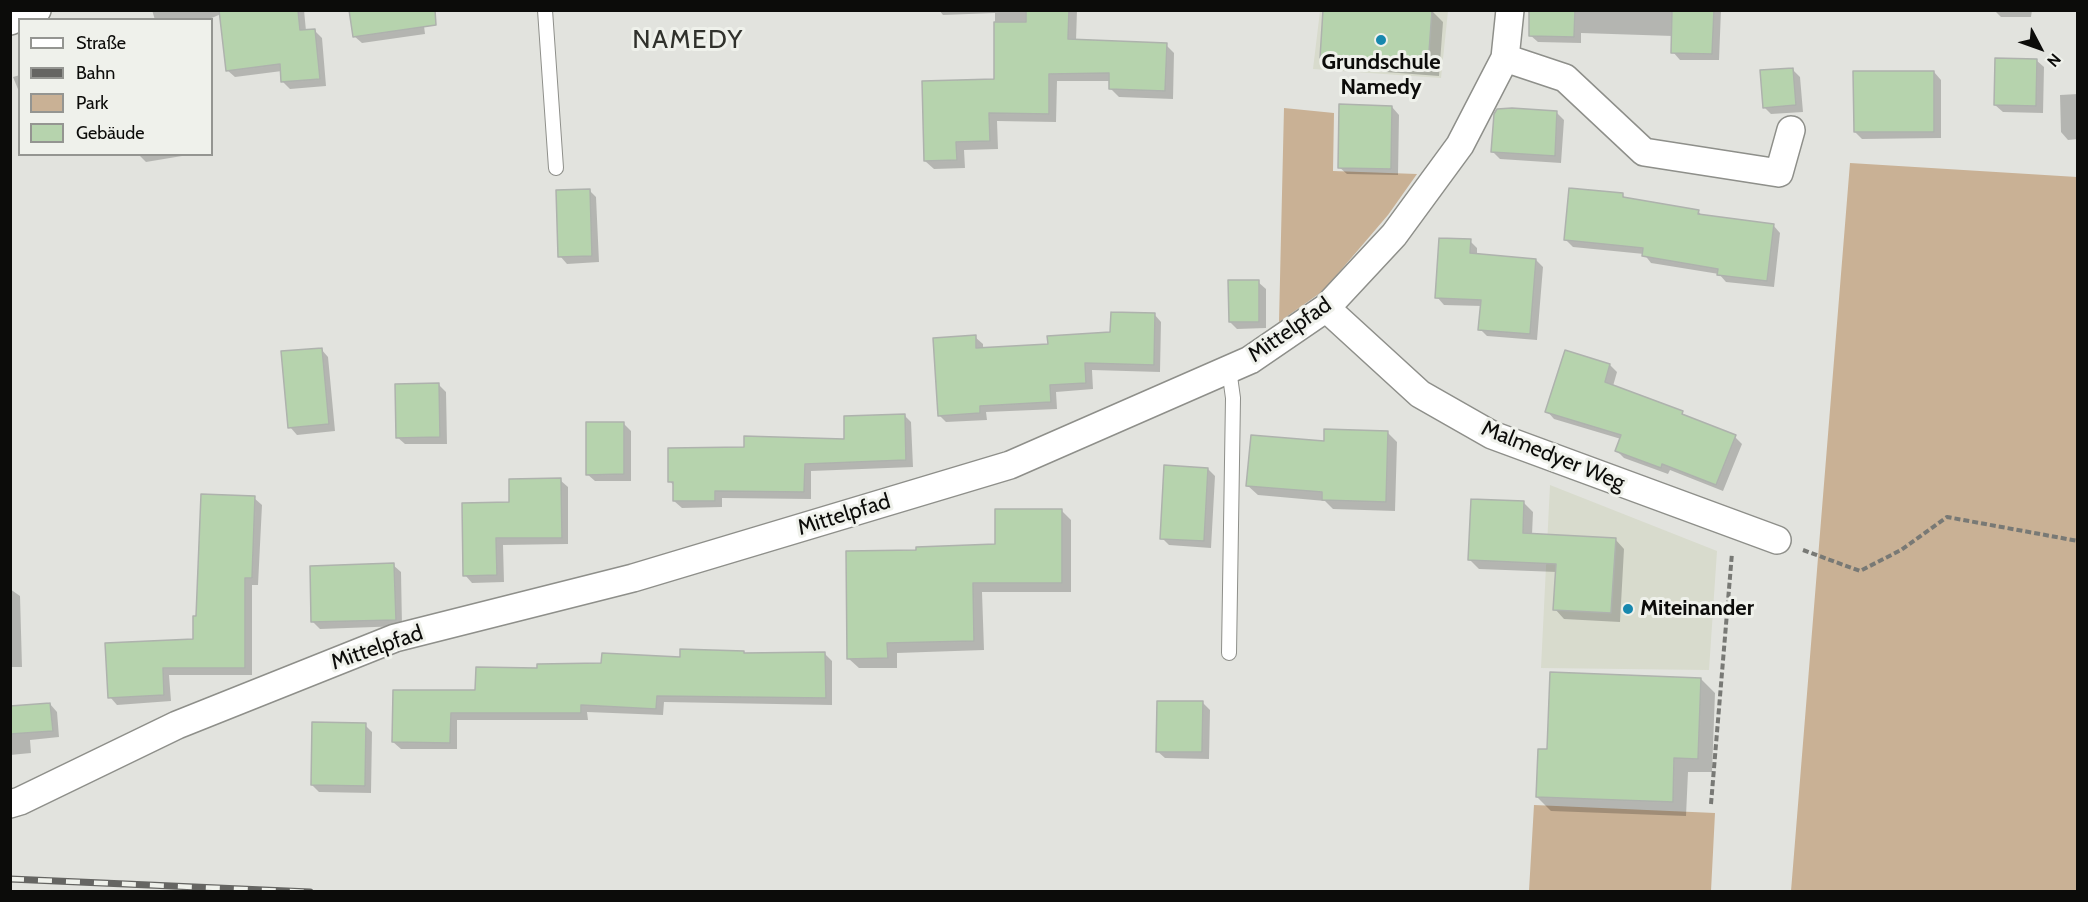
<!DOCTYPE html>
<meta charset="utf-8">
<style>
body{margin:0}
#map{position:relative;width:2088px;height:902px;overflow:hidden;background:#e2e3de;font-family:Cabin,sans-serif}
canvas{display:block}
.frame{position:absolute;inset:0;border:12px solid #0c0c0a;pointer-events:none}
.legend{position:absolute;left:18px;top:18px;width:195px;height:138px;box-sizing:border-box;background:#eff1eb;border:2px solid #949591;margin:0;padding:8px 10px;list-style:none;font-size:18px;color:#0c0c0a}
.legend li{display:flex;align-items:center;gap:12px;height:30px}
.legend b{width:30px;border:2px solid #949591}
.north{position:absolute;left:2010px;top:18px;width:60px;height:60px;-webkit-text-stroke:4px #eff1eb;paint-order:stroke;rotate:131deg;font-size:16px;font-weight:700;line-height:24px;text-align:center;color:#0c0c0a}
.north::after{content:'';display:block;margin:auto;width:21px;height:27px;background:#0c0c0a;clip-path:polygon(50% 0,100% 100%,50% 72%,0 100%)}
</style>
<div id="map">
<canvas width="2088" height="902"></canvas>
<div class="frame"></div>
<ul class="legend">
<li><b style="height:8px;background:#fff"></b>Straße</li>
<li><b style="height:8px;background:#656562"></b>Bahn</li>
<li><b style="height:16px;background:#c9b195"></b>Park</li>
<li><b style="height:16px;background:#b6d3ad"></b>Gebäude</li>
</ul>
<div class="north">N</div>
</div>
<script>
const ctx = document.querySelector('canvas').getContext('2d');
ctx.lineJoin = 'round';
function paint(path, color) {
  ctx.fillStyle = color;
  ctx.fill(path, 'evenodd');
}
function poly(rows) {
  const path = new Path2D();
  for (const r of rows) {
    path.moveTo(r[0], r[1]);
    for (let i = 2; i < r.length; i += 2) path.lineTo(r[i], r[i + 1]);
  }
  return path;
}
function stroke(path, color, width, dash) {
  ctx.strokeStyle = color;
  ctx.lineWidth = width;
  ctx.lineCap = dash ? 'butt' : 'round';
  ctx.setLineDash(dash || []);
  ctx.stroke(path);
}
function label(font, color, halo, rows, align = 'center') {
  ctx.font = font + ' Cabin,sans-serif';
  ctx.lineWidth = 6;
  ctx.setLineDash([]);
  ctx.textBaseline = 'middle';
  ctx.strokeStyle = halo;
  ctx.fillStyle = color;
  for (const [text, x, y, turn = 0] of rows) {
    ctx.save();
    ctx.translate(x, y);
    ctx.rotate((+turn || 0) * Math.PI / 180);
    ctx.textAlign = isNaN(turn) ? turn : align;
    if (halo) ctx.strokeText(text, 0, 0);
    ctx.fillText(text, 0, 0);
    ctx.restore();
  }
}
const built = poly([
 [1320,11,1448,11,1441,78,1313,69],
 [1550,485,1717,551,1709,670,1541,668]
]);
const green = poly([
 [1284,108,1334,113,1333,171,1417,174,1388,215,1323,291,1279,322],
 [1850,163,2077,177,2077,891,1791,891],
 [1534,805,1715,813,1711,891,1529,891]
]);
const shadow = poly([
 [152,10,304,10,306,31,315,31,322,38,326,86,290,89,283,82,282,71,235,77,227,70,221,14,207,20,155,20],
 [422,10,425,34,362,43,354,36],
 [939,10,1077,10,1076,41,1166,45,1174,53,1173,99,1119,97,1110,88,1110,81,1057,81,1056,122,997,121,998,149,964,150,965,168,934,169,925,161,995,81,995,13,943,15],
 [1531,10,1721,10,1719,60,1680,60,1673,52,1673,36,1581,33,1581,43,1538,42,1530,35],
 [1994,10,2032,10,2031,17,2001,17],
 [1432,11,1443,22,1439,76,1332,68,1321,57],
 [2036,60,2044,67,2043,113,2003,112,1995,105],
 [1793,70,1800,77,1803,112,1771,114,1764,107],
 [1934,72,1941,80,1941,138,1862,139,1855,132],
 [20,75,20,94,13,77],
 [2078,94,2078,139,2068,140,2061,132,2060,95],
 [1392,107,1399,115,1398,175,1347,174,1339,167],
 [1557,113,1564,120,1561,163,1500,159,1493,152],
 [194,154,146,162,138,154],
 [589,190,596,197,599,262,567,264,560,256],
 [1622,195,1627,199,1698,211,1703,217,1773,225,1780,233,1774,287,1726,282,1719,274,1651,263,1644,254,1573,247,1566,240],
 [1470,241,1477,248,1477,255,1536,260,1543,267,1537,340,1487,336,1480,329,1482,306,1444,305,1437,297],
 [1258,282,1266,289,1266,328,1237,329,1230,322],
 [1154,314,1161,322,1160,372,1092,370,1093,389,1056,392,1057,409,986,412,987,420,946,422,939,415,975,337,983,344,983,349,1049,346,1112,333],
 [321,349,328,357,335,431,297,435,290,427],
 [1566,352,1610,365,1617,372,1613,386,1682,413,1687,418,1735,437,1742,444,1723,491,1670,470,1668,474,1624,458,1616,450,1621,439,1554,419,1547,411],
 [439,385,446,392,447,444,405,444,397,437],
 [904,415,911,422,913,467,811,471,811,499,722,498,722,507,682,508,674,501,674,486,670,481,746,448,846,440],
 [623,423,631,431,631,481,595,481,587,474],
 [1387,432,1397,442,1395,511,1333,509,1325,501,1258,495,1248,486,1325,442],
 [1208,469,1215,476,1211,548,1169,545,1162,538],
 [560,480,568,487,568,544,503,545,504,582,472,583,465,575,511,503],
 [254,498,262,505,258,585,252,585,252,675,169,675,171,701,117,705,110,697,194,640],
 [1524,503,1533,512,1532,535,1615,539,1624,549,1620,622,1564,619,1555,609,1557,572,1479,569,1470,560],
 [1061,510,1071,520,1071,592,982,592,984,650,897,653,897,668,859,668,849,659,917,552,996,546],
 [393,565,401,572,402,626,320,629,313,622],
 [10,589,20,596,22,667,10,667],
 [743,652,746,654,825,654,832,661,832,705,664,702,663,715,587,712,588,720,457,720,457,749,401,749,393,742,477,692,538,670],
 [1701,679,1715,693,1712,772,1688,772,1686,816,1551,811,1537,797,1548,751],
 [1203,703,1210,710,1209,759,1165,758,1157,751],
 [50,704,57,712,59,737,30,740,31,753,10,755,10,708],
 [365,725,372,732,371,793,319,792,312,785]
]);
const building = poly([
 [219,10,298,10,300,30,315,29,320,79,281,82,280,64,226,71,219,10],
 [349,10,435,10,436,25,353,37,349,10],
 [1026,10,1069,10,1068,39,1167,43,1165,91,1109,89,1109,73,1049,74,1049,114,989,113,990,141,956,142,957,160,924,161,922,81,994,79,994,22,1026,22,1026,10],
 [1323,10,1432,10,1428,66,1320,58,1323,10],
 [1529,10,1575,10,1574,37,1529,36,1529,10],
 [1672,10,1714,10,1712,54,1671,53,1672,10],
 [1995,58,2037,59,2036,106,1994,105,1995,58],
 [1793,68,1796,105,1763,108,1760,70,1793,68],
 [1853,71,1934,71,1934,132,1854,132,1853,71],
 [1339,104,1392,106,1391,169,1338,168,1339,104],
 [1512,108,1557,111,1555,156,1491,152,1494,114,1497,109,1512,108],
 [1569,188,1623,193,1623,197,1699,210,1698,214,1774,224,1767,281,1717,275,1718,269,1642,256,1643,248,1564,240,1569,188],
 [590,189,592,256,558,257,556,190,590,189],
 [1439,238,1471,239,1470,253,1536,259,1530,334,1478,330,1481,300,1435,298,1439,238],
 [1228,280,1259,280,1259,322,1229,322,1228,280],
 [1111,312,1155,313,1154,365,1085,363,1086,383,1050,385,1051,402,980,406,980,413,938,416,933,338,976,335,976,348,1048,344,1047,336,1110,332,1111,312],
 [322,348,329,424,288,428,281,351,322,348],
 [1565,350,1610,364,1605,382,1683,411,1682,414,1736,435,1716,485,1662,464,1661,468,1615,451,1621,435,1545,412,1565,350],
 [439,383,440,437,396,438,395,384,439,383],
 [905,414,906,460,805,464,804,492,715,491,715,501,673,501,673,482,668,482,668,448,744,447,744,436,844,439,844,416,905,414],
 [586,422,624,422,624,474,586,475,586,422],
 [1324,429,1388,431,1386,502,1322,500,1322,492,1246,486,1251,435,1324,441,1324,429],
 [1164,465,1208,468,1204,541,1160,539,1164,465],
 [561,478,562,538,496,538,497,575,463,576,462,503,509,502,509,479,561,478],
 [201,494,255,496,252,578,245,578,245,668,163,668,164,695,108,698,105,643,193,639,193,616,196,616,201,494],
 [1471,499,1524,501,1523,533,1616,538,1611,613,1553,610,1556,564,1468,560,1471,499],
 [995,509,1062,509,1062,583,973,583,974,641,887,643,888,658,847,659,846,551,916,550,916,547,995,544,995,509],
 [394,563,396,620,311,622,310,566,394,563],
 [680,649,744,651,744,653,825,652,826,698,657,696,656,709,581,705,581,713,451,713,450,743,392,742,393,690,475,690,476,667,537,668,537,664,601,663,602,653,680,657,680,649],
 [1550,672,1701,678,1698,759,1674,758,1673,802,1536,797,1538,749,1547,749,1550,672],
 [1157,701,1203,701,1202,752,1156,752,1157,701],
 [50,703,53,731,10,734,10,706,50,703],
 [312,722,366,723,365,786,311,785,312,722]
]);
const path = poly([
 [1803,550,1860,571,1901,550,1947,517,2078,541],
 [1711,804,1732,553]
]);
const lane = poly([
 [545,10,556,168],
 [1229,653,1233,398,1229,369]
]);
const street = poly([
 [10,21,37,10],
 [1505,58,1565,78,1644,152,1779,173,1791,130],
 [1326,308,1420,394,1492,435,1777,540],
 [10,804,20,801,177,725,395,638,633,578,1010,465,1250,360,1326,308,1394,235,1460,145,1505,58,1510,10]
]);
const rail = poly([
 [10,879,310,892]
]);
const markers = [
 [1381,40,6,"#1788ae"],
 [1628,609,6,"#1788ae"]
];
const poiNames = [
 ["Grundschule",1381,63],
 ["Namedy",1381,88],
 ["Miteinander",1640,609,"left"]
];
const streetNames = [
 ["Mittelpfad",1290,330,-35],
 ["Malmedyer Weg",1553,456,22],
 ["Mittelpfad",844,515,-17],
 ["Mittelpfad",377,648,-19]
];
const quarterNames = [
 ["NAMEDY",688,40]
];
paint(built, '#d8dbcd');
paint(green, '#c9b195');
paint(shadow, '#0003');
paint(building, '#b6d3ad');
stroke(building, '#aeb2ad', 1.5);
stroke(lane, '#8e8f8a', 16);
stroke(street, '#8e8f8a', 30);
stroke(path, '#787975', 4, [6, 3]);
stroke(lane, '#fff', 14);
stroke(street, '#fff', 27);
stroke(rail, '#656562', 7);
stroke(rail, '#eff1eb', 4.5, [14]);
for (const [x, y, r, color] of markers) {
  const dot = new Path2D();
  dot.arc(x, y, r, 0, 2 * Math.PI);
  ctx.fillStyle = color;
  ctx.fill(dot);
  stroke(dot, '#eff1eb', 2);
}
label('bold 22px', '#0c0c0a', '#eff1eb', poiNames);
label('22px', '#0c0c0a', '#eff1eb', streetNames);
ctx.letterSpacing = '1.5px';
label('26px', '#30312c', '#eff1eb', quarterNames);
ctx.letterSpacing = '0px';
</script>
